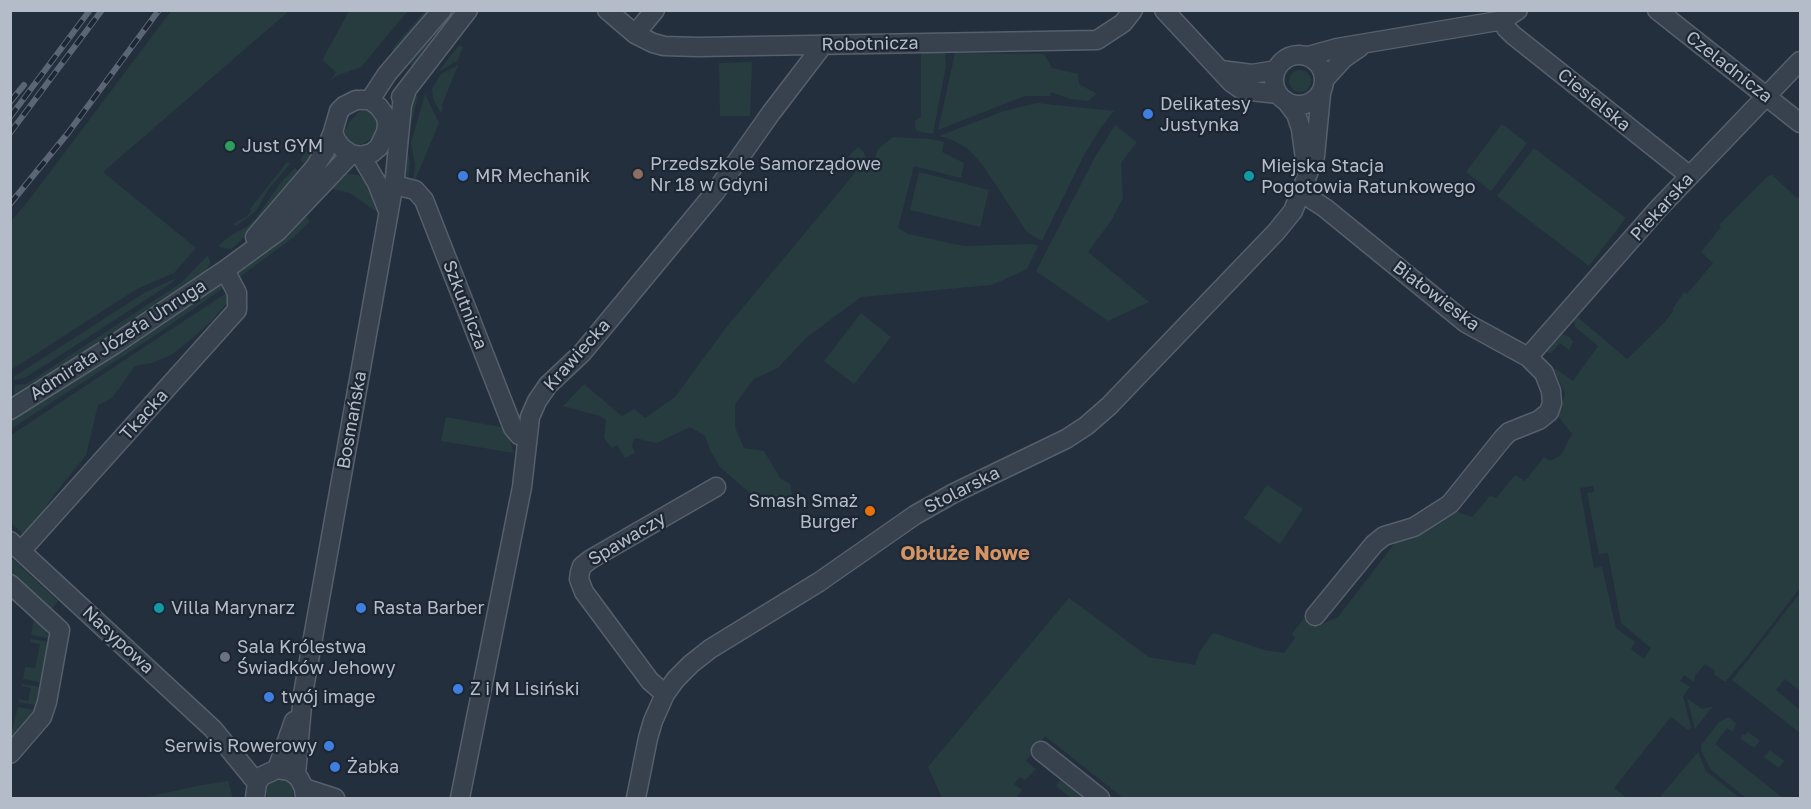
<!DOCTYPE html>
<meta charset="utf-8">
<style>
body{margin:0}
#map{position:relative;width:1811px;height:809px;overflow:hidden;background:#242f3e;font-family:"Golos Text",sans-serif}
canvas{display:block}
.frame{position:absolute;inset:0;border:12px solid #b4bcc9;pointer-events:none}
</style>
<div id="map">
<canvas width="1811" height="809"></canvas>
<div class="frame"></div>
</div>
<script>
const ctx = document.querySelector('canvas').getContext('2d');
ctx.lineJoin = 'round';
function paint(path, color) {
  ctx.fillStyle = color;
  ctx.fill(path, 'evenodd');
}
function poly(rows) {
  const path = new Path2D();
  for (const r of rows) {
    if (r.length === 3) {
      path.moveTo(r[0] + r[2], r[1]);
      path.arc(r[0], r[1], r[2], 0, 2 * Math.PI);
      continue;
    }
    path.moveTo(r[0], r[1]);
    for (let i = 2; i < r.length; i += 2) path.lineTo(r[i], r[i + 1]);
  }
  return path;
}
function stroke(path, color, width, dash) {
  ctx.strokeStyle = color;
  ctx.lineWidth = width;
  ctx.lineCap = dash ? 'butt' : 'round';
  ctx.setLineDash(dash || []);
  ctx.stroke(path);
}
function label(font, color, halo, rows, align = 'center') {
  ctx.font = font + ' "Golos Text",sans-serif';
  ctx.lineWidth = 4.5;
  ctx.setLineDash([]);
  ctx.textBaseline = 'middle';
  ctx.strokeStyle = halo;
  ctx.fillStyle = color;
  for (const [text, x, y, turn = 0] of rows) {
    ctx.save();
    ctx.translate(x, y);
    ctx.rotate((+turn || 0) * Math.PI / 180);
    ctx.textAlign = isNaN(turn) ? turn : align;
    if (halo) ctx.strokeText(text, 0, 0);
    ctx.fillText(text, 0, 0);
    ctx.restore();
  }
}
const green = poly([
 [171,11,289,11,103,172,196,248,174,273,137,289,11,370,11,221,29,200],
 [349,11,408,11,361,67,336,76,331,80,336,72,323,61,324,57],
 [425,11,434,11,397,54,392,49],
 [452,11,457,11,412,66,410,64,408,63],
 [459,45,463,47,458,60,437,73],
 [945,51,946,66,933,134,921,132,916,130,915,121,921,117,921,53],
 [955,53,1044,54,1052,68,1078,74,1079,84,1097,94,1088,101,1070,99,1051,92,1050,96,1025,96,938,130],
 [752,62,750,116,720,116,719,63],
 [458,65,442,105,443,109,441,113,433,99,432,88,441,74],
 [1300,81,11],
 [414,91,418,96,406,145,410,162,408,181,403,177,406,106],
 [425,94,439,123,416,178,413,180,415,165,411,143],
 [1037,103,1114,111,1102,126,1083,157,1042,241,1027,232,982,164,967,148,950,139,939,136,1004,111],
 [363,110,373,113,379,124,371,139,356,147,347,142,343,134,350,121,359,112],
 [1502,124,1527,143,1491,191,1466,172],
 [1115,125,1137,142,1121,163,1123,198,1111,221,1088,252,1149,302,1108,321,1036,271,1095,157],
 [893,137,931,139,944,142,942,152,964,163,961,178,914,166,898,228,908,234,964,246,1033,244,1038,246,1027,269,992,285,861,297,806,338,778,368,754,379,735,404,735,427,744,448,764,451,780,478,790,484,792,494,785,504,768,506,760,502,720,467,710,450,705,436,690,427,657,443,634,438,632,446,635,453,625,458,617,445,612,448,604,438,606,420,600,416,563,406,584,384,622,416,634,409,645,418,675,397,725,329,859,168,848,157,858,147,864,152,867,162,874,161,878,149],
 [313,141,316,141,314,153,307,166,300,160],
 [1534,148,1626,218,1589,266,1497,196],
 [287,162,290,164,268,190,256,211,236,226,234,224,238,221,246,217,251,212,250,209],
 [295,168,302,174,272,210,232,249,222,248,218,246,230,236,248,226,256,218,281,182],
 [919,172,989,190,980,227,910,210],
 [342,173,358,175,371,187,378,206,378,213,350,193,333,189,329,185],
 [1772,175,1797,198,1800,195,1800,588,1746,658,1725,682,1714,674,1715,671,1705,664,1695,676,1694,682,1684,675,1680,681,1690,687,1683,696,1691,727,1688,730,1671,717,1614,788,1627,798,1123,798,1045,736,1026,761,1036,769,1025,780,1020,777,1014,784,1022,790,1017,796,1020,798,942,798,928,767,1069,598,1149,657,1195,665,1200,651,1213,633,1265,650,1284,653,1295,638,1292,634,1304,618,1318,626,1338,617,1398,539,1452,510,1472,517,1490,496,1496,498,1515,475,1525,481,1544,457,1550,461,1561,455,1572,434,1558,416,1565,394,1554,369,1556,369,1573,381,1598,346,1575,327,1573,318,1574,314,1627,359,1664,323,1674,310,1672,310,1684,292,1687,294,1713,263,1701,252,1721,227,1719,225,1768,176],
 [1593,486,1594,492,1587,493,1599,554,1608,553,1621,623,1651,648,1644,659,1631,649,1635,642,1616,628,1602,567,1594,568,1580,488],
 [300,217,306,217,309,219,310,221,294,237,237,279,239,270],
 [208,255,210,262,207,271,14,397,15,385,26,384,181,283],
 [176,278,173,282,50,362,24,378,14,380,13,379,15,376,144,293],
 [219,283,225,284,225,287,154,336,11,429,11,419],
 [231,290,231,298,213,320,188,342,171,355,152,363,135,366,112,398,98,405,86,455,50,500,37,522,25,536,11,523,11,435],
 [861,313,891,337,854,384,824,361],
 [1561,334,1570,337,1573,342,1569,350,1560,343,1550,354,1544,350],
 [446,417,506,428,514,453,441,441],
 [1267,485,1303,509,1280,544,1244,518],
 [10,557,58,601,50,612,11,575],
 [1800,593,1800,691,1785,679,1776,690,1800,710,1800,733,1732,680],
 [34,619,49,636,48,638,31,635],
 [31,639,48,642,40,682,23,679,25,667,35,668,40,644,30,642],
 [22,684,39,687,36,705,18,702,19,699,28,701,31,688,22,686],
 [1687,698,1702,709,1713,706,1695,729],
 [18,707,34,710,15,734,11,734],
 [1729,717,1736,723,1733,732,1727,728,1715,744,1783,798,1746,798,1711,770,1702,753,1701,745,1719,722],
 [1748,732,1760,741,1754,748,1740,738,1743,734,1745,735],
 [1770,750,1784,761,1779,768,1764,757],
 [1698,752,1706,771,1740,798,1659,798],
 [1064,775,1088,795,1085,798,1071,798,1056,786],
 [276,779,286,780,290,782,294,790,293,798,267,798,266,788],
 [228,781,233,798,142,798,202,785]
]);
const minor = poly([
 [607,10,635,34,653,43,664,46,698,47,1097,40,1123,23,1133,10],
 [1164,10,1232,83,1242,90,1278,94],
 [1657,10,1800,123],
 [1503,20,1506,28,1513,35,1690,176],
 [635,34,655,10],
 [1299,80,25],
 [1308,56,1337,48,1492,22,1503,20,1518,10],
 [1221,70,1252,74,1276,70],
 [1324,80,1344,58,1360,47],
 [401,97,468,10],
 [356,100,370,100,379,107,386,117,387,125,386,132,379,147,372,153,361,156,351,154,342,148,336,140,333,132,339,111,344,106,356,100],
 [370,100,387,74,442,10],
 [1286,101,1296,114,1301,129,1306,167],
 [361,156,377,183,388,211],
 [394,185,415,190,424,200,513,428,519,435,526,438],
 [1302,193,1325,208,1466,323,1528,357,1544,373,1551,391,1552,403,1549,412,1539,420,1509,432,1503,438,1450,504,1414,527,1384,536,1374,544,1315,616],
 [255,237,315,167,325,151,333,132],
 [1528,357,1657,210,1800,61],
 [10,410,115,344,225,270,277,232,351,154],
 [10,541,213,729,257,783],
 [21,551,237,310,237,293,225,270],
 [10,584,60,630,47,702,42,717,10,754],
 [665,694,650,681,584,592,579,579,580,572,582,566,591,559,716,487],
 [1041,751,1100,798],
 [277,769,294,721],
 [296,774,303,694,395,177,402,105,407,89],
 [304,788,335,798],
 [255,798,257,783,262,776,277,769,290,771,299,778,304,788,305,798],
 [460,798,522,487,530,417,537,401,548,385,582,353,716,191,771,113,823,45],
 [636,798,648,738,653,721,665,694,676,679,691,664,710,649,819,582,915,515,954,493,1066,439,1086,426,1109,406,1276,232,1293,211,1315,156,1321,94]
]);
const rail = poly([
 [10,102,24,85],
 [10,117,90,10],
 [10,133,102,10],
 [10,204,68,133,159,10]
]);
const markers = [
 [1148,114,6,"#3f7fe0"],
 [230,146,6,"#2e9e5b"],
 [638,174,6,"#8d6e63"],
 [463,176,6,"#3f7fe0"],
 [1249,176,6,"#0f9aa8"],
 [870,511,6,"#e8710a"],
 [159,608,6,"#0f9aa8"],
 [361,608,6,"#3f7fe0"],
 [225,657,6,"#6b7280"],
 [458,689,6,"#3f7fe0"],
 [269,697,6,"#3f7fe0"],
 [329,746,6,"#3f7fe0"],
 [335,767,6,"#3f7fe0"]
];
const streetNames = [
 ["Robotnicza",870,44,-1],
 ["Czeladnicza",1729,67,38],
 ["Ciesielska",1594,100,39],
 ["Piekarska",1662,207,-48],
 ["Białowieska",1436,296,37],
 ["Szkutnicza",465,305,69],
 ["Admirała Józefa Unruga",118,340,-33],
 ["Krawiecka",577,355,-48],
 ["Tkacka",144,415,-48],
 ["Bosmańska",352,420,-80],
 ["Stolarska",962,490,-27],
 ["Spawaczy",627,539,-31],
 ["Nasypowa",118,640,43]
];
const poiNames = [
 ["Delikatesy",1160,104],
 ["Justynka",1160,125],
 ["Just GYM",242,146],
 ["Przedszkole Samorządowe",650,164],
 ["Nr 18 w Gdyni",650,185],
 ["Miejska Stacja",1261,166],
 ["Pogotowia Ratunkowego",1261,187],
 ["MR Mechanik",475,176],
 ["Smash Smaż",858,501,"right"],
 ["Burger",858,522,"right"],
 ["Villa Marynarz",171,608],
 ["Rasta Barber",373,608],
 ["Sala Królestwa",237,647],
 ["Świadków Jehowy",237,668],
 ["Z i M Lisiński",470,689],
 ["twój image",281,697],
 ["Serwis Rowerowy",317,746,"right"],
 ["Żabka",347,767]
];
const neighbourhoodNames = [
 ["Obłuże Nowe",965,554]
];
paint(green, '#263c3f');
stroke(minor, '#565f6c', 21);
stroke(minor, '#38414e', 18);
stroke(rail, '#5a6575', 6);
stroke(rail, '#1d2633', 4, [11]);
for (const [x, y, r, color] of markers) {
  const dot = new Path2D();
  dot.arc(x, y, r, 0, 2 * Math.PI);
  ctx.fillStyle = color;
  ctx.fill(dot);
  stroke(dot, '#1d2633', 2);
}
label('18px', '#b4bcc9', '#1d2633', streetNames);
label('18px', '#b4bcc9', '#1d2633', poiNames, 'left');
label('bold 20px', '#d59563', '#1d2633', neighbourhoodNames);
</script>
